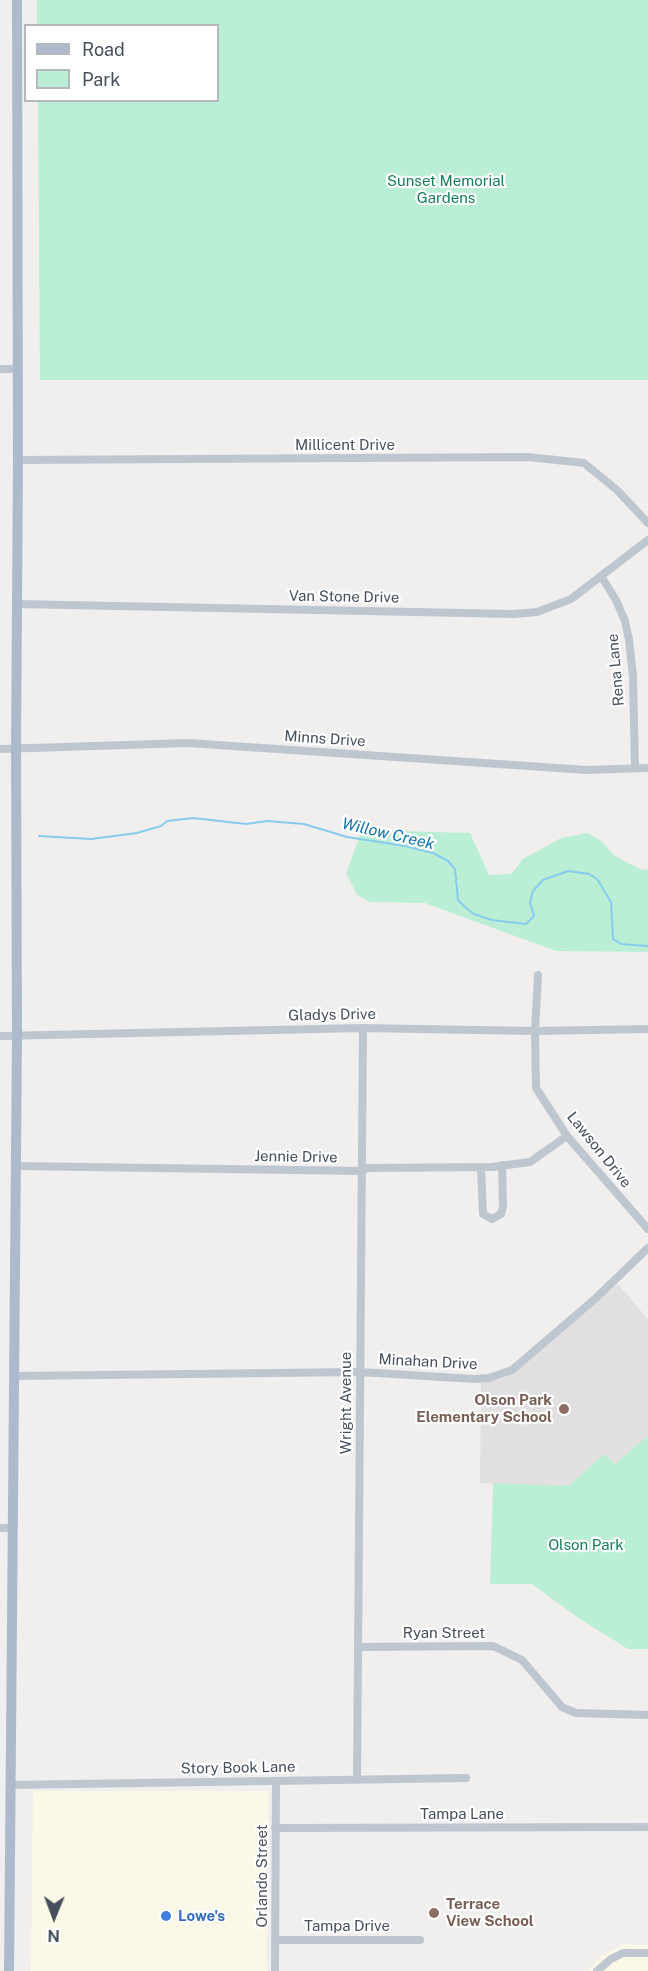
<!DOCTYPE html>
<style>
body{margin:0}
#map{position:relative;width:648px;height:1971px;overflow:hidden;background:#f1eeee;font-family:"Public Sans",sans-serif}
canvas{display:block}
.legend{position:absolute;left:24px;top:24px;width:195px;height:78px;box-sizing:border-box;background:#fff;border:2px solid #b5b9be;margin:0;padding:8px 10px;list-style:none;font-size:18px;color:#464f5c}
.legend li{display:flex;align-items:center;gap:12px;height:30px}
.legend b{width:30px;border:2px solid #b5b9be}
.north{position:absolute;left:24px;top:1887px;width:60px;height:60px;-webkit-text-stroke:4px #fff;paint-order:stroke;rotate:181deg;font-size:16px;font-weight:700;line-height:24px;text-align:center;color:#464f5c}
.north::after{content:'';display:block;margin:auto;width:21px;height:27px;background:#464f5c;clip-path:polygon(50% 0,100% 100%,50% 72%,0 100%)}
</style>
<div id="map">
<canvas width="648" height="1971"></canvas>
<ul class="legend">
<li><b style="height:8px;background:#adbace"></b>Road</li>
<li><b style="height:16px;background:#bbefd5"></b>Park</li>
</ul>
<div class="north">N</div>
</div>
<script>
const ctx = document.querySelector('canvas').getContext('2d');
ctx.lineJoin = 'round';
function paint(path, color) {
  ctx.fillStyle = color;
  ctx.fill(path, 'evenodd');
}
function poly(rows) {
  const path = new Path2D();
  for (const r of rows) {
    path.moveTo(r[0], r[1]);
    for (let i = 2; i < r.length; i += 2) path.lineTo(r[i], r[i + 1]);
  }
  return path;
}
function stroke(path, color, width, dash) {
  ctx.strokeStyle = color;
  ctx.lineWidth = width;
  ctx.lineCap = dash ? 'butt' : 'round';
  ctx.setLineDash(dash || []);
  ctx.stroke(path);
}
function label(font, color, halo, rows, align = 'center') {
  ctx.font = font + ' "Public Sans",sans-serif';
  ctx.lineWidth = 4.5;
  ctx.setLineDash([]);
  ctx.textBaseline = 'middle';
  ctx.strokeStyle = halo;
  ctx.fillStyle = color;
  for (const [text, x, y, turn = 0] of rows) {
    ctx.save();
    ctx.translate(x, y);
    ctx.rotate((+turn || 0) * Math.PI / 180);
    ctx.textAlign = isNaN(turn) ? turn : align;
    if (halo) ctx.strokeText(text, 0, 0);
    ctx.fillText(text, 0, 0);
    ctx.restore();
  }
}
const commercial = poly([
 [33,1791,269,1791,266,1971,31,1971],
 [625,1944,648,1945,648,1971,588,1971,601,1956]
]);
const education = poly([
 [618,1284,648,1319,648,1435,615,1464,604,1454,568,1486,480,1483,481,1383,501,1379,516,1371]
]);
const green = poly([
 [37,0,648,0,648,380,40,380,38,101,218,100,218,26,37,25],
 [362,830,470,833,489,875,511,874,523,859,561,838,587,833,600,840,615,856,640,869,648,870,648,952,556,951,425,903,370,902,357,895,346,873],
 [648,1435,648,1649,628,1649,580,1619,532,1584,490,1584,493,1483,568,1486,604,1454,615,1464]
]);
const stream = poly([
 [39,836,91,839,137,833,161,826,167,821,193,818,246,824,267,821,304,824,347,837,405,846,433,853,448,861,455,869,458,900,465,907,474,914,492,920,526,924,534,916,530,902,533,891,543,880,568,871,589,874,597,879,611,902,613,939,621,944,648,946]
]);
const minor = poly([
 [0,369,17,369],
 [18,460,528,457,584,463,617,490,648,523],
 [601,576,616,600,625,621,629,640,633,676,635,768],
 [17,604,514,614,537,612,571,599,648,540],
 [0,749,188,743,587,770,648,768],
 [538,975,535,1031,536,1088,567,1136,648,1229],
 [0,1036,363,1028,535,1031,648,1029],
 [16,1166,362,1171,367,1168,492,1167,530,1162,567,1136],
 [481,1167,483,1214,492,1219,501,1214,503,1207,502,1165],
 [14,1376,360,1372,474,1379,489,1378,512,1370,596,1298,648,1248],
 [0,1528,13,1528],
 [358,1647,493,1646,522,1660,562,1707,576,1713,648,1715],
 [357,1779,363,1028],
 [10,1785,466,1778],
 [275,1828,648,1827],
 [275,1940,420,1940],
 [275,1971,276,1781],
 [597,1971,611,1959,623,1953,648,1953]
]);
const major = poly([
 [9,1971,17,1036,16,749,18,460,17,0]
]);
const markers = [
 [564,1409,6,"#8d6e63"],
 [434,1913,6,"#8d6e63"],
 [166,1916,6,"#3f7fe0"]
];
const parkNames = [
 ["Sunset Memorial",446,181],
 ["Gardens",446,198],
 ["Olson Park",586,1545]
];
const streetNames = [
 ["Millicent Drive",345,445],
 ["Van Stone Drive",344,597,1],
 ["Rena Lane",616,670,-95],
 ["Minns Drive",325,739,4],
 ["Gladys Drive",332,1015,-1],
 ["Lawson Drive",599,1150,51],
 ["Jennie Drive",296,1157,1],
 ["Minahan Drive",428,1362,3],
 ["Wright Avenue",346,1403,-90],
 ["Ryan Street",444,1633],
 ["Story Book Lane",238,1768,-1],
 ["Tampa Lane",462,1814],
 ["Orlando Street",262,1876,-90],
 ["Tampa Drive",347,1926]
];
const educationNames = [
 ["Olson Park",552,1400],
 ["Elementary School",552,1417],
 ["Terrace",446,1904,"left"],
 ["View School",446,1921,"left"]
];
const shopNames = [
 ["Lowe's",178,1916]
];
const waterNames = [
 ["Willow Creek",388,834,13]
];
paint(commercial, '#fcf8e7');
paint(education, '#e2dfe0');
paint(green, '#bbefd5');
stroke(stream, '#87cced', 2);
stroke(minor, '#bec6d0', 8);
stroke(major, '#adbace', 10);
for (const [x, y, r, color] of markers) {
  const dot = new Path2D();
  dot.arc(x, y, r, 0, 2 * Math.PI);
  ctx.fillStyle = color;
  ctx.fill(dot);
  stroke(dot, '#fff', 2);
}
label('15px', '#157e56', '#fff', parkNames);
label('15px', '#464f5c', '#fff', streetNames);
label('bold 15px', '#785e54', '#fff', educationNames, 'right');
label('bold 15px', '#366cbe', '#fff', shopNames, 'left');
label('italic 16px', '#0a76ab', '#fff', waterNames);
</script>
